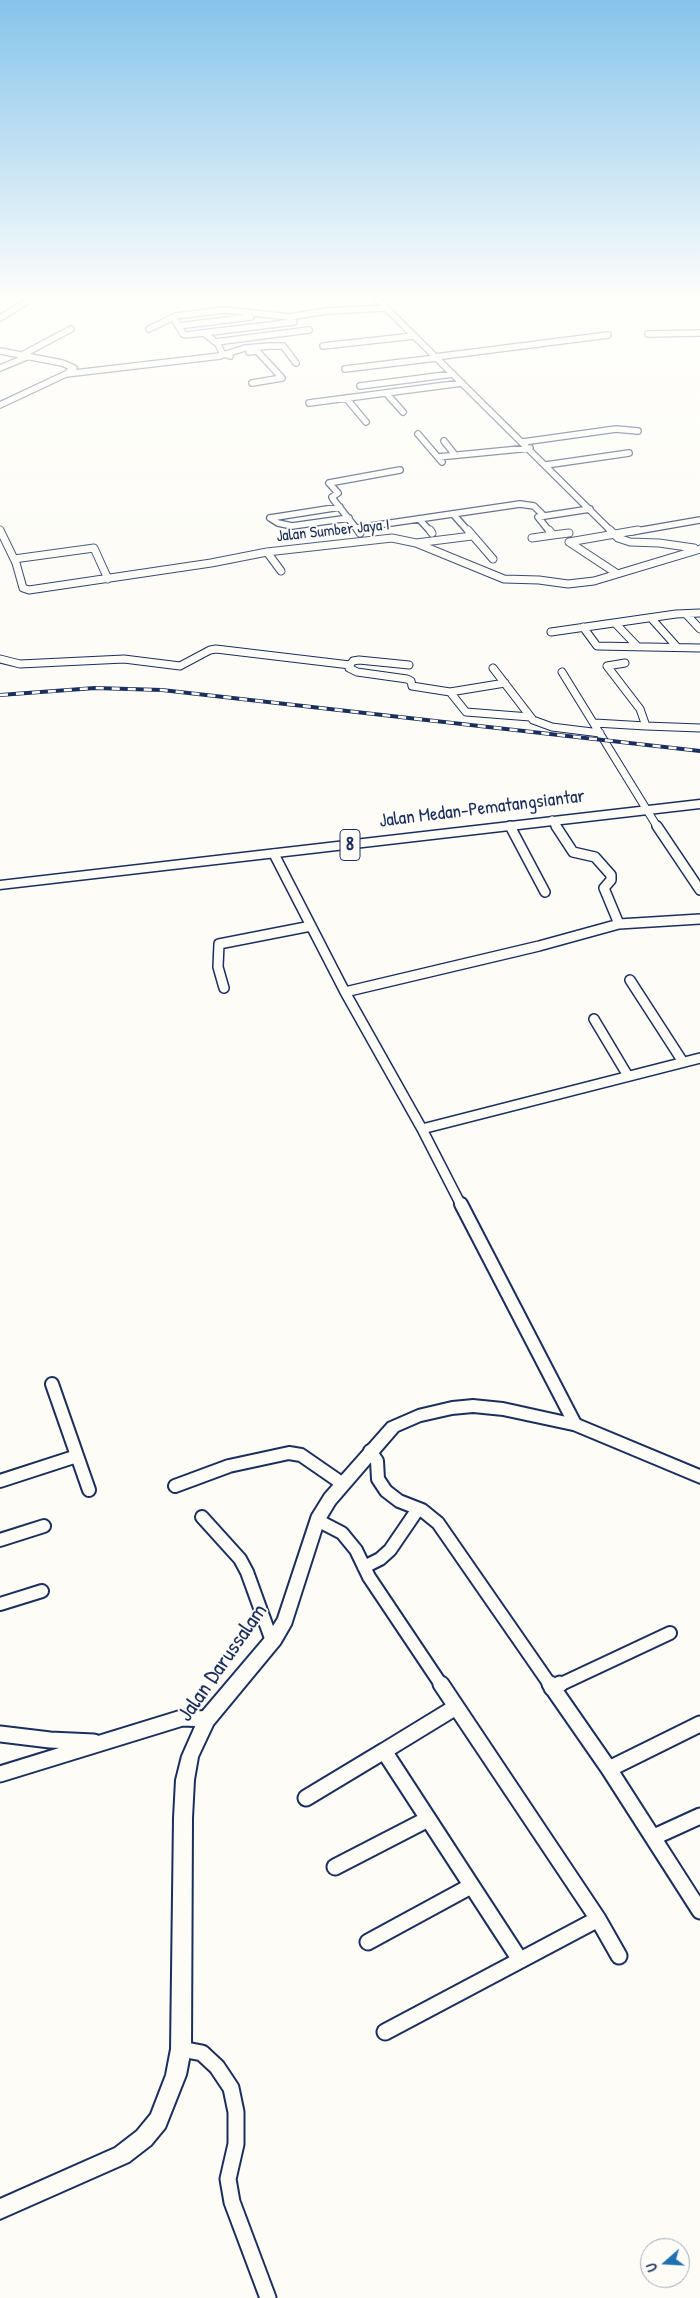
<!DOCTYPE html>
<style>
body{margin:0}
#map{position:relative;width:700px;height:2298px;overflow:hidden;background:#fdfcf7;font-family:"Patrick Hand",sans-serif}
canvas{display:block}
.north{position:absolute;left:640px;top:2238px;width:50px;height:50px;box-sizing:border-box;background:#fdfcf7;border:1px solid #a3aaba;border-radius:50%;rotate:251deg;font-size:14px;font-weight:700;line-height:20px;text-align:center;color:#1b2f5e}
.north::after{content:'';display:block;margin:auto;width:18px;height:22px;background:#1f6fb2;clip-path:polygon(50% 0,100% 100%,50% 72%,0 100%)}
</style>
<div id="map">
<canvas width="700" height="2298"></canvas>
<div class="north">U</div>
</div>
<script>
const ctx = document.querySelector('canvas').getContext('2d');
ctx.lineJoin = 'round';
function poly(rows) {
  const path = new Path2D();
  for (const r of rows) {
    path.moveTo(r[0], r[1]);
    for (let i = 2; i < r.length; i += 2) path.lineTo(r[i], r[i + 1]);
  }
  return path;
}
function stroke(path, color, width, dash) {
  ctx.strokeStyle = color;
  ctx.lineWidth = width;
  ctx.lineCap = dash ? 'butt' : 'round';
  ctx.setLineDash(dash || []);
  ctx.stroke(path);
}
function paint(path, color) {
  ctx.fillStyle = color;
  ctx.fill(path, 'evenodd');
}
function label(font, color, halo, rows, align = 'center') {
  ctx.font = font + ' "Patrick Hand",sans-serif';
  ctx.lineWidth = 4;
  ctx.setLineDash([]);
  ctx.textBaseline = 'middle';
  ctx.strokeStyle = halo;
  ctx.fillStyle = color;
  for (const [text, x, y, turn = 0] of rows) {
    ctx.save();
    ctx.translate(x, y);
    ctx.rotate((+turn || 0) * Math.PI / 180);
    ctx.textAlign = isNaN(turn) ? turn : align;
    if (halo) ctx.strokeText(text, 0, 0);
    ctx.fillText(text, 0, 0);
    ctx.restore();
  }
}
const minorFar4 = poly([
 [377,299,612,532],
 [173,317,183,334,186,335,294,322],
 [0,318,26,302,26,299],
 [178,326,251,317],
 [149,329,176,316,225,310,289,317,327,311,386,308],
 [204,333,218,344,222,353,230,356],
 [648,334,700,333],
 [216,342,309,330],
 [323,346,414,336],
 [0,351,62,363,74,368,66,374,0,405],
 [249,352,257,351,282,378,252,383],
 [22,355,71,329],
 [435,357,608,335],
 [0,368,29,356],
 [345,369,436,358],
 [66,374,220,356,245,348,271,346,283,346,296,363],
 [360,386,453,374],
 [386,393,403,412],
 [346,398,366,422],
 [309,403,462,383],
 [418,434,442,462],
 [444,441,455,455],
 [523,442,616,429,638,431],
 [438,457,530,448],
 [546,465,629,453],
 [453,514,469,532],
 [270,518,278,523,292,526,349,518],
 [270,518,340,507],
 [419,519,431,532],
 [357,528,520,504,534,506,544,516],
 [359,532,333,499,332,497,338,493,329,483,400,470],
 [550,532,538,517,590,509],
 [631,532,700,520]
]);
const minorFar3 = poly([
 [0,530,16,563,23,588,29,590,211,563,267,552,392,538,416,543,504,579,539,580,568,584,594,581,700,549],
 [358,530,360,533],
 [430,530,432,533],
 [468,530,493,559],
 [549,530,553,535,569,533],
 [610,530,618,538,630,542,659,543,694,548],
 [532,538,553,535],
 [416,543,472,536],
 [267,552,281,571],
 [14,559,94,548,108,579],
 [616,573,569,542,638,530],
 [686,614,700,629],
 [651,618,677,647],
 [615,623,637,646],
 [583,627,597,646,700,648],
 [551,632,676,614,700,613],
 [0,659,20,664,124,659,180,666,210,650,216,649,350,665,349,668,357,672,407,679,411,681,412,686,450,692],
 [350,665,353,661,359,660,409,665],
 [493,668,533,720,552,727,600,733],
 [562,672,658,828],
 [505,683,450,692,466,712,530,717],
 [595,723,646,726,640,709,607,666,625,663],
 [646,726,700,728],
 [552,820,557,828]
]);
const minorFar2 = poly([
 [510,826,545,892],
 [556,826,573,852,595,857,611,875,611,880,604,888,619,924],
 [657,826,700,890],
 [274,854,345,992,422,1129,461,1205],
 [630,980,683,1062],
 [224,988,218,967,219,944,311,926],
 [345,992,539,946,619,924,700,919],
 [594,1019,628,1076],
 [422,1129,700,1058]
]);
const minorFar1 = poly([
 [461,1204,575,1424],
 [52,1384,89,1490],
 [370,1451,377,1461,378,1479,386,1491,399,1501,422,1510,438,1523,551,1686],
 [0,1481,77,1456],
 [175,1486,229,1466,289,1453,301,1455,343,1484],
 [202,1517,240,1559,247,1572,272,1641],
 [317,1520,342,1533,356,1550,369,1577,442,1686],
 [0,1540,44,1526],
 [364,1567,380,1559,390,1550,418,1509],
 [0,1604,42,1591],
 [557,1686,670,1633]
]);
const minor = poly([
 [441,1684,598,1919,619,1956],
 [550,1684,609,1769,700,1911],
 [552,1688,560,1684],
 [456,1707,384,1751,520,1960],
 [0,1734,50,1740,94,1742],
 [609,1769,700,1724],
 [0,1774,182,1718,207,1719],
 [306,1798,384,1751],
 [654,1837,700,1816],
 [335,1867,428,1819],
 [368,1942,471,1886],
 [385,2032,598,1919],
 [181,2049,202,2053,217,2067,231,2088,236,2112,236,2144,228,2179,232,2202,268,2298]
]);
const tertiary = poly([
 [473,1400,503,1403,580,1420,700,1470,700,1483,573,1430,503,1415,473,1412,452,1414,421,1421,398,1431,335,1504,324,1522,291,1625,280,1644,213,1725,198,1757,194,1780,192,1818,191,2049,186,2075,165,2128,151,2145,129,2162,0,2219,0,2199,115,2148,137,2131,151,2114,166,2075,171,2049,174,1818,176,1780,182,1756,201,1713,268,1634,278,1618,312,1515,325,1494,388,1423,418,1410,452,1402,473,1400]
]);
const trunk = poly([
 [700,800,700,808,0,889,0,881,700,800]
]);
const rail = poly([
 [0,695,95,688,162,690,700,751]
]);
const farStreetnames = [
 ["Jalan Sumber Jaya I",333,531,-6]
];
const shields = [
 [350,845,20]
];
const shieldNames = [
 ["8",350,845]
];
const streetNames = [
 ["Jalan Medan-Pematangsiantar",482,809,-7]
];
const nearStreetnames = [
 ["Jalan Darussalam",223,1663,-55]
];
stroke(minorFar4, '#1b2f5e', 8);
stroke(minorFar3, '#1b2f5e', 9);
stroke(minorFar2, '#1b2f5e', 12);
stroke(minorFar1, '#1b2f5e', 16);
stroke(minor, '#1b2f5e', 19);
stroke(tertiary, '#1b2f5e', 4);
stroke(trunk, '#1b2f5e', 3);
stroke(minorFar4, '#fdfcf7', 5.5);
stroke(minorFar3, '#fdfcf7', 7);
stroke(minorFar2, '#fdfcf7', 9);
stroke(minorFar1, '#fdfcf7', 12);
stroke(minor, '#fdfcf7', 15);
paint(tertiary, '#fdfcf7');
paint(trunk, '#fdfcf7');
stroke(rail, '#1b2f5e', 4);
stroke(rail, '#fdfcf7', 2.5, [8]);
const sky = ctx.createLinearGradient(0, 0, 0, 620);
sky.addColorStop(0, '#85c4eb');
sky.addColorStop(0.48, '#fefefb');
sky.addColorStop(1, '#fefefb00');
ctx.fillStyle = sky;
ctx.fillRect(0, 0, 700, 620);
label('16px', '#1b2f5e', '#fdfcf7', farStreetnames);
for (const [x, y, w] of shields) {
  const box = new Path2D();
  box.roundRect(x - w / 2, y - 15.5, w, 31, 4);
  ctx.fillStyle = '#fdfcf7';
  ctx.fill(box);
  stroke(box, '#1b2f5e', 1);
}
label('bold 18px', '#1b2f5e', null, shieldNames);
label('19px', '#1b2f5e', '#fdfcf7', streetNames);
label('22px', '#1b2f5e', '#fdfcf7', nearStreetnames);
</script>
